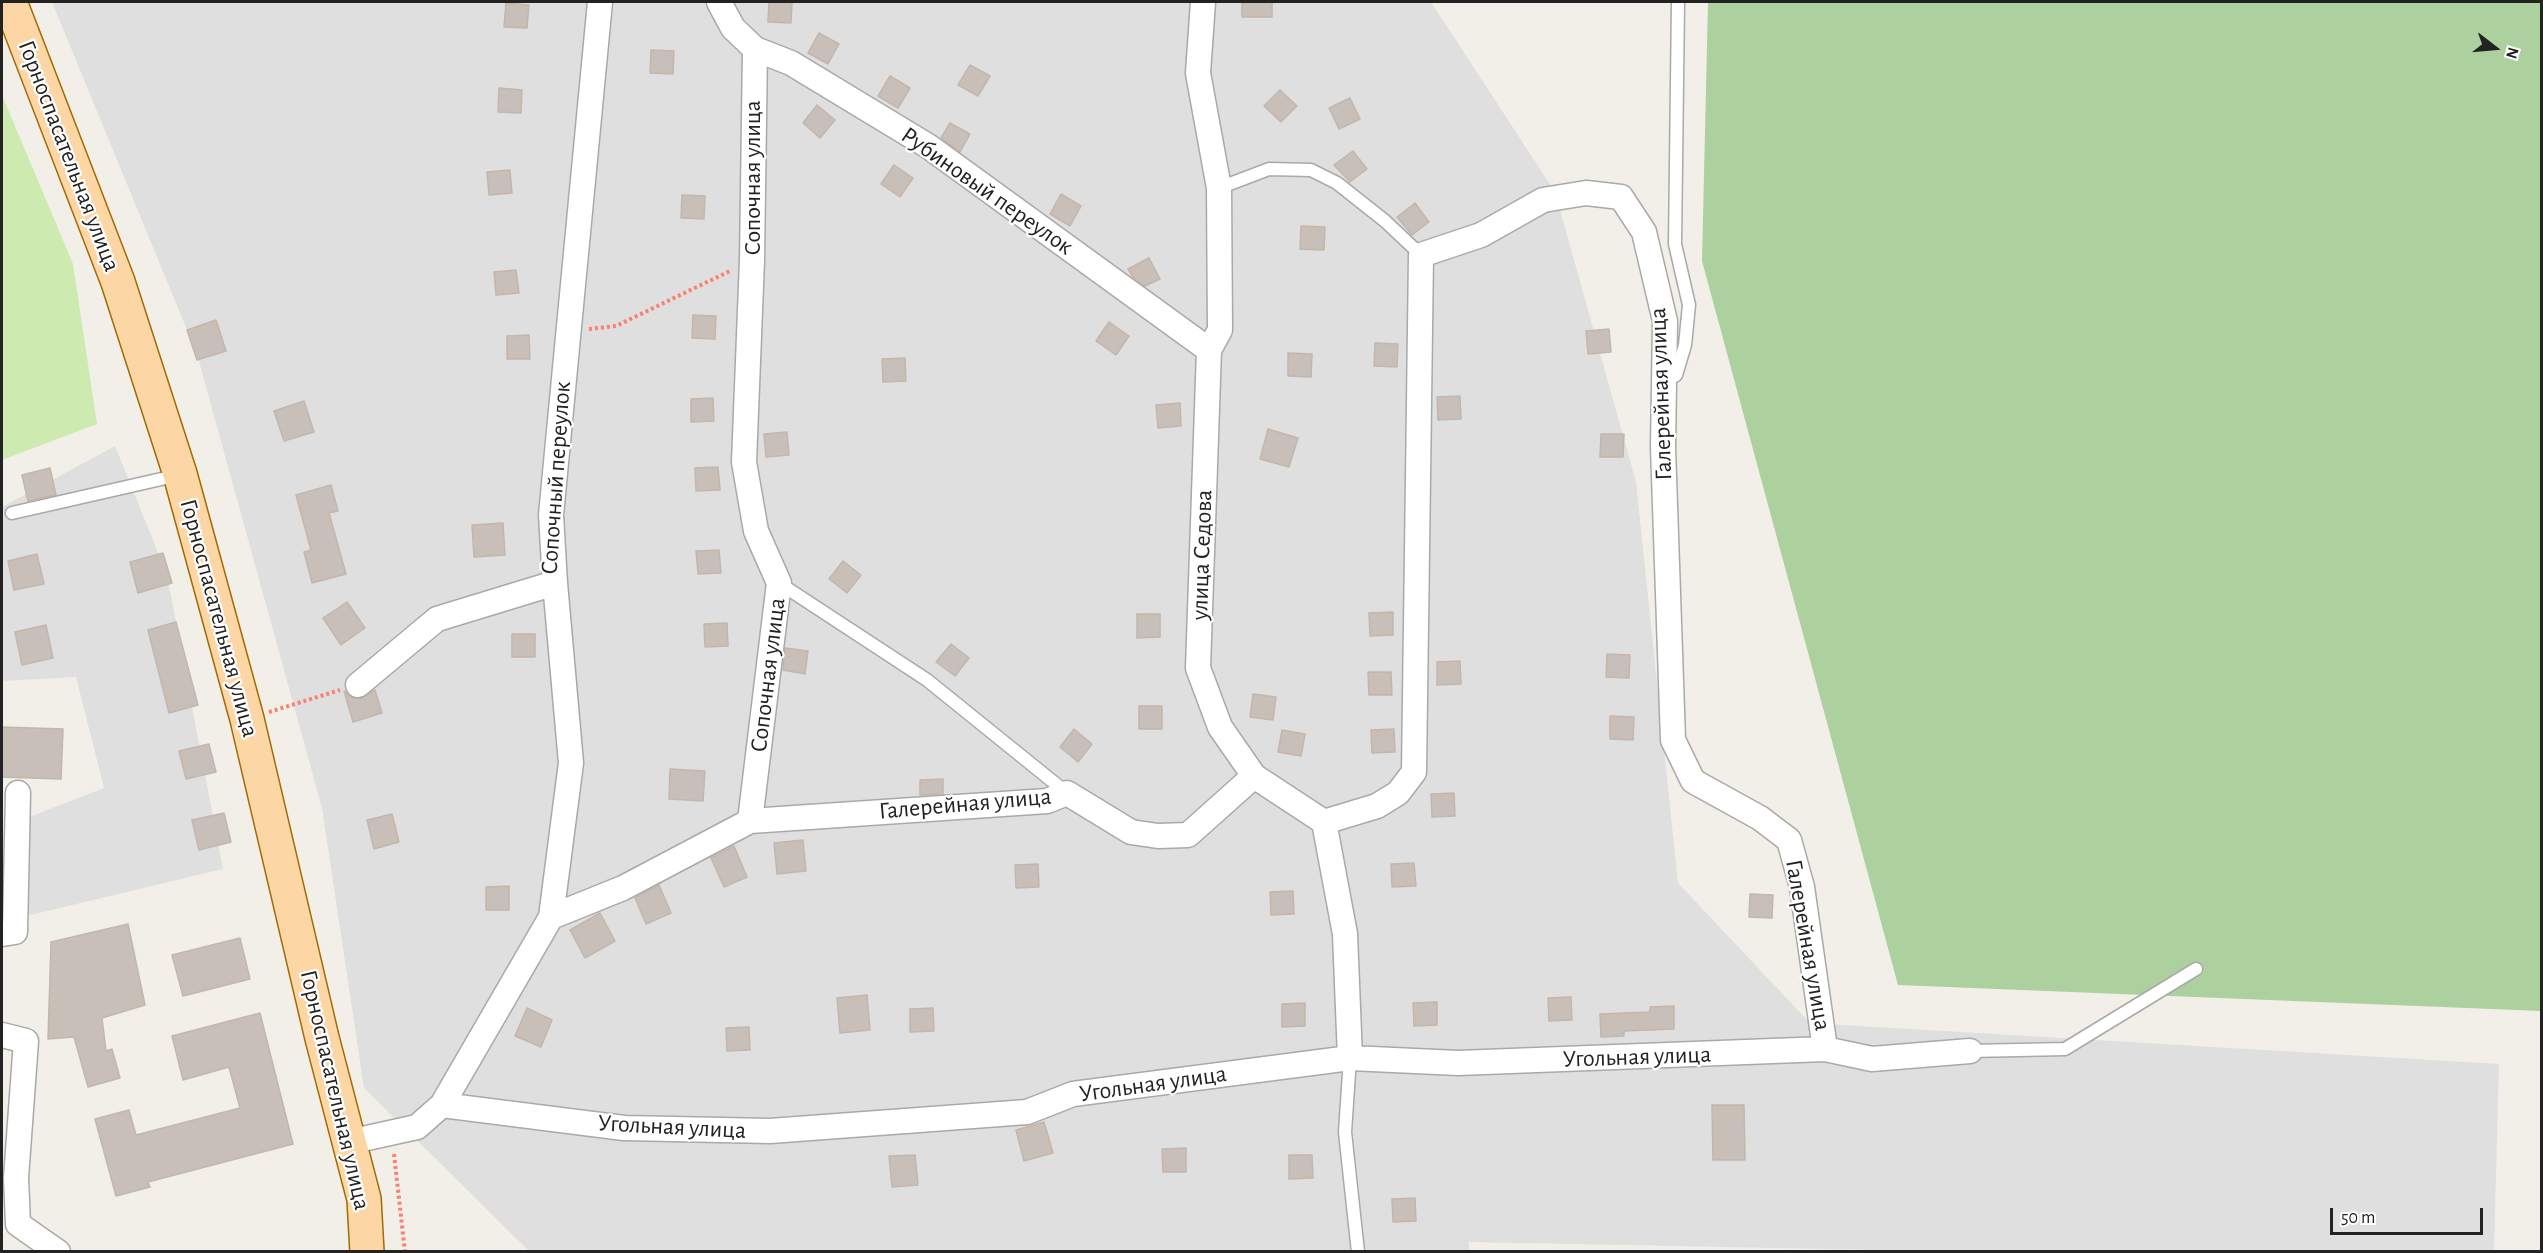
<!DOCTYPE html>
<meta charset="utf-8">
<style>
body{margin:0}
#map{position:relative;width:2543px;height:1253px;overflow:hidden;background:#f2efe9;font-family:"Alegreya Sans",sans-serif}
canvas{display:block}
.frame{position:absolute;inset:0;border:3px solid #222;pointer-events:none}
.north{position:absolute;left:2465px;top:18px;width:60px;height:60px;-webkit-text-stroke:4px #fff;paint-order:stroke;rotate:106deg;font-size:16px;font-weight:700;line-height:24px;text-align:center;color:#222}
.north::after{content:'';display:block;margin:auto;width:21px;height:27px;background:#222;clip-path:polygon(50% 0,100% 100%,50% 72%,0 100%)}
.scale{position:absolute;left:2330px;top:1208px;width:153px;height:27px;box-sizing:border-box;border:3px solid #222;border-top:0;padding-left:8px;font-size:18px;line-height:21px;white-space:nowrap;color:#222;-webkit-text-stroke:4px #fff;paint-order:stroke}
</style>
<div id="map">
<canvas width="2543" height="1253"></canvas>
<div class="frame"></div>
<div class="north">N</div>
<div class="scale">50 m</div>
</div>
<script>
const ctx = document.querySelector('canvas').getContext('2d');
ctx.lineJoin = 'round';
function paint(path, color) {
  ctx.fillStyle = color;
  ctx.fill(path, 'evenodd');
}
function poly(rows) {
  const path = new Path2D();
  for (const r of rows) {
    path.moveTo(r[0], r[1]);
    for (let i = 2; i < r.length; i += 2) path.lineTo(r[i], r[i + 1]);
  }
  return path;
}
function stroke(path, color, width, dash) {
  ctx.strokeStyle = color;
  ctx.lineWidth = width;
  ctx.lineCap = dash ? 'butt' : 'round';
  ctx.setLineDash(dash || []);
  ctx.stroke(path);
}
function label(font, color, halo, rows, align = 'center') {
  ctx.font = font + ' "Alegreya Sans",sans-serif';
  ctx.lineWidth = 4.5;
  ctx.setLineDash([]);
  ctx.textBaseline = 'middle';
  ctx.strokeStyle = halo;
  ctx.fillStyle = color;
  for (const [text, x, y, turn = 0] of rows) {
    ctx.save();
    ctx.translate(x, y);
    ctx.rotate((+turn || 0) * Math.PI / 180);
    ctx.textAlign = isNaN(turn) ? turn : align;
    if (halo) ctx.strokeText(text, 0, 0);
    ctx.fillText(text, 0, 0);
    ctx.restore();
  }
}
const residential = poly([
 [52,2,1431,2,1555,192,1636,482,1678,883,1810,1023,2499,1064,2494,1251,1980,1252,1469,1242,1469,1252,529,1251,364,1088,322,808,197,354],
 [115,446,167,575,223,869,22,917,24,819,104,788,76,677,2,681,2,507]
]);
const grass = poly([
 [2,95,73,264,97,424,2,460]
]);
const forest = poly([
 [1708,2,2541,2,2541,1011,1898,985,1702,261]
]);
const building = poly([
 [769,2,792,2,791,23,768,22,769,2],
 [1242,2,1272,2,1272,17,1242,17,1242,2],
 [506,3,529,5,527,28,504,27,506,3],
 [819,33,839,44,828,64,808,53,819,33],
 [651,50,674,51,673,74,650,73,651,50],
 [970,65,990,76,978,96,958,85,970,65],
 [890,76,910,88,898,108,878,96,890,76],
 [499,88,522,90,521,113,498,112,499,88],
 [1280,90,1297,106,1281,122,1264,106,1280,90],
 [1350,98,1360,119,1339,129,1329,108,1350,98],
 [817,105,835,120,820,138,803,123,817,105],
 [950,123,970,134,960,152,941,138,950,123],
 [1353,151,1367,169,1350,182,1334,165,1353,151],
 [894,165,913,178,900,197,881,184,894,165],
 [510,170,512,193,489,195,487,172,510,170],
 [1061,194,1081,206,1070,226,1050,214,1061,194],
 [682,195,705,196,704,219,681,218,682,195],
 [1415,203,1429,222,1412,235,1397,217,1415,203],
 [1301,226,1325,227,1324,250,1300,249,1301,226],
 [1149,258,1160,279,1145,286,1133,277,1128,269,1149,258],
 [516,270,519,293,496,295,494,272,516,270],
 [693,315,716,316,715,339,692,338,693,315],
 [216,320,226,351,197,360,187,330,216,320],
 [1109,322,1129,336,1116,355,1096,341,1109,322],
 [1609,329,1611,352,1588,354,1586,331,1609,329],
 [529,335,530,359,507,359,507,336,529,335],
 [1375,343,1398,344,1397,367,1374,366,1375,343],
 [1288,353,1312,354,1311,377,1288,376,1288,353],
 [905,358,906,381,883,382,882,359,905,358],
 [1460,396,1461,419,1438,420,1437,397,1460,396],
 [713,398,714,421,691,422,691,399,713,398],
 [304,401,314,432,284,441,274,411,304,401],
 [1180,403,1181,426,1158,428,1156,405,1180,403],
 [1268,429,1298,438,1289,467,1260,459,1268,429],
 [787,432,789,455,766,457,764,434,787,432],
 [1601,434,1624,434,1623,457,1600,457,1601,434],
 [718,467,720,490,696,491,695,468,718,467],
 [50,468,56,495,28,501,22,475,50,468],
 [331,485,338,511,329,513,346,574,312,583,304,552,311,550,296,495,331,485],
 [503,523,505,555,474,557,472,525,503,523],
 [719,550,721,573,698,574,696,551,719,550],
 [163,553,172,583,138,593,130,562,163,553],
 [37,554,44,584,14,590,8,561,37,554],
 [843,561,861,575,847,593,829,579,843,561],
 [347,602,365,628,341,645,323,618,347,602],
 [1393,612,1393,635,1370,636,1369,613,1393,612],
 [1137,614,1160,614,1160,637,1137,638,1137,614],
 [176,622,198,705,169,713,148,630,176,622],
 [727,623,728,646,705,647,704,624,727,623],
 [46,625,53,658,22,665,15,632,46,625],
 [512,634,535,634,535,657,512,657,512,634],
 [951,644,969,658,955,676,936,662,951,644],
 [785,648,808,651,805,674,783,670,785,648],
 [1607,654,1630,655,1629,678,1606,677,1607,654],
 [1460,661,1461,684,1437,685,1437,662,1460,661],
 [1368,672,1391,672,1392,695,1369,695,1368,672],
 [375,690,382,713,353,722,344,691,353,698,360,699,375,690],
 [1253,694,1276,697,1273,720,1250,717,1253,694],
 [1139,706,1162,706,1162,729,1139,729,1139,706],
 [1610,716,1634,717,1633,740,1610,739,1610,716],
 [2,727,63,729,61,779,2,777,2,727],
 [1074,729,1092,744,1078,762,1060,747,1074,729],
 [1394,729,1395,752,1372,753,1371,730,1394,729],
 [1282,730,1305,734,1301,756,1278,752,1282,730],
 [209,744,216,772,186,779,179,751,209,744],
 [670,769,705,771,703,801,669,799,670,769],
 [943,779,943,794,920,795,920,780,943,779],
 [1454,793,1455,816,1432,817,1431,794,1454,793],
 [224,813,231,842,199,850,192,820,224,813],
 [392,814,399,842,374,849,367,820,392,814],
 [803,840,806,871,777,874,774,843,803,840],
 [734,846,747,877,724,887,711,858,734,846],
 [1414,863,1416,886,1392,887,1391,864,1414,863],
 [1038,864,1039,887,1016,888,1015,865,1038,864],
 [659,885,671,913,646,924,635,898,659,885],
 [509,886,509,910,486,910,486,887,509,886],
 [1293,891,1294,914,1271,915,1270,892,1293,891],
 [1750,894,1773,895,1772,918,1749,917,1750,894],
 [600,913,615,941,585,958,570,930,600,913],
 [128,924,145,1005,102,1018,106,1051,112,1049,120,1078,88,1087,74,1037,48,1039,51,942,128,924],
 [240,938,250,979,183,996,172,955,240,938],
 [867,995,870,1030,840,1033,837,998,867,995],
 [1571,997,1572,1020,1549,1021,1548,998,1571,997],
 [1437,1002,1437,1025,1414,1026,1413,1003,1437,1002],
 [1305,1003,1305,1026,1282,1027,1282,1004,1305,1003],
 [1674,1006,1674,1029,1624,1031,1624,1036,1601,1037,1600,1014,1650,1012,1650,1007,1674,1006],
 [527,1008,552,1020,541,1047,515,1036,527,1008],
 [933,1008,934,1031,910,1032,910,1009,933,1008],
 [260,1013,293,1144,148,1182,150,1187,116,1196,95,1119,129,1110,136,1135,240,1108,229,1067,183,1080,172,1036,260,1013],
 [749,1027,750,1050,727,1051,726,1028,749,1027],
 [1712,1105,1744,1105,1745,1160,1713,1160,1712,1105],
 [1044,1122,1053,1153,1024,1161,1016,1130,1044,1122],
 [1186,1148,1186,1172,1163,1172,1162,1149,1186,1148],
 [915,1155,918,1185,892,1187,889,1156,915,1155],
 [1289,1155,1312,1155,1313,1178,1289,1179,1289,1155],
 [1415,1198,1416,1221,1393,1222,1392,1199,1415,1198]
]);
const path = poly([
 [589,329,616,326,730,271],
 [269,712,340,690],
 [394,1154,405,1252]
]);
const service = poly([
 [1219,188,1269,169,1311,170,1337,183,1385,221,1421,255],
 [1666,381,1676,375,1685,345,1689,305,1675,244,1678,2],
 [12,513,179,475],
 [779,583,927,680,1067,793],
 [1970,1051,2065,1049,2196,969],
 [1350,1058,1345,1132,1358,1252]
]);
const minor = poly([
 [1203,2,1198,73,1219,188,1220,330,1209,350,1198,668,1220,727,1254,776,1324,822,1345,934,1350,1058],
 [755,49,791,63,928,146,1209,350],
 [358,685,437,619,555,583,551,515,600,2],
 [750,821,1047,801,1067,793,1131,832,1158,836,1188,835,1254,776],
 [1324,822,1377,806,1398,793,1414,772,1421,255,1481,235,1543,200,1586,193,1621,197,1644,232,1665,321,1663,447,1673,740,1693,781,1760,818,1789,840,1802,887,1825,1049],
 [551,917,571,763,555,583],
 [2,934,15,932,18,793],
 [2,1035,26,1041,16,1178,18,1224,58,1252],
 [442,1105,551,917,623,888,750,821,779,583,756,531,744,462,752,260,755,49,733,28,719,2],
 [349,1142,417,1127,442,1105,624,1128,770,1131,1027,1112,1073,1094,1350,1058,1458,1063,1825,1049,1872,1059,1970,1051]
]);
const primary = poly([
 [10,2,118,282,180,474,247,719,322,1038,364,1199,367,1252]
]);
const streetNames = [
 ["Горноспасательная улица",69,156,69],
 ["Сопочная улица",753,178,-90],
 ["Рубиновый переулок",987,191,35],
 ["Галерейная улица",1661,394,-92],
 ["Сопочный переулок",556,478,-86],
 ["улица Седова",1202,555,-88],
 ["Горноспасательная улица",219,618,75],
 ["Сопочная улица",768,675,-83],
 ["Галерейная улица",965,804,-5],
 ["Галерейная улица",1808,945,80],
 ["Угольная улица",1637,1057,-2],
 ["Угольная улица",1153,1084,-8],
 ["Горноспасательная улица",335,1090,77],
 ["Угольная улица",672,1127,3]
];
paint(residential, '#e0dfdf');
paint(grass, '#cdebb0');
paint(forest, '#add19e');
paint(building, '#c7bfb8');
stroke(building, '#c4b6ab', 1.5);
stroke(service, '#a9a9a9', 15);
stroke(minor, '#a9a9a9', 27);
stroke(primary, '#a06b00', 36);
stroke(path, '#fa8072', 4, [3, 3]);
stroke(service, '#fff', 12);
stroke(minor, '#fff', 24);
stroke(primary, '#fcd6a4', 33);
label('24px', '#222', '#fff', streetNames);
</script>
